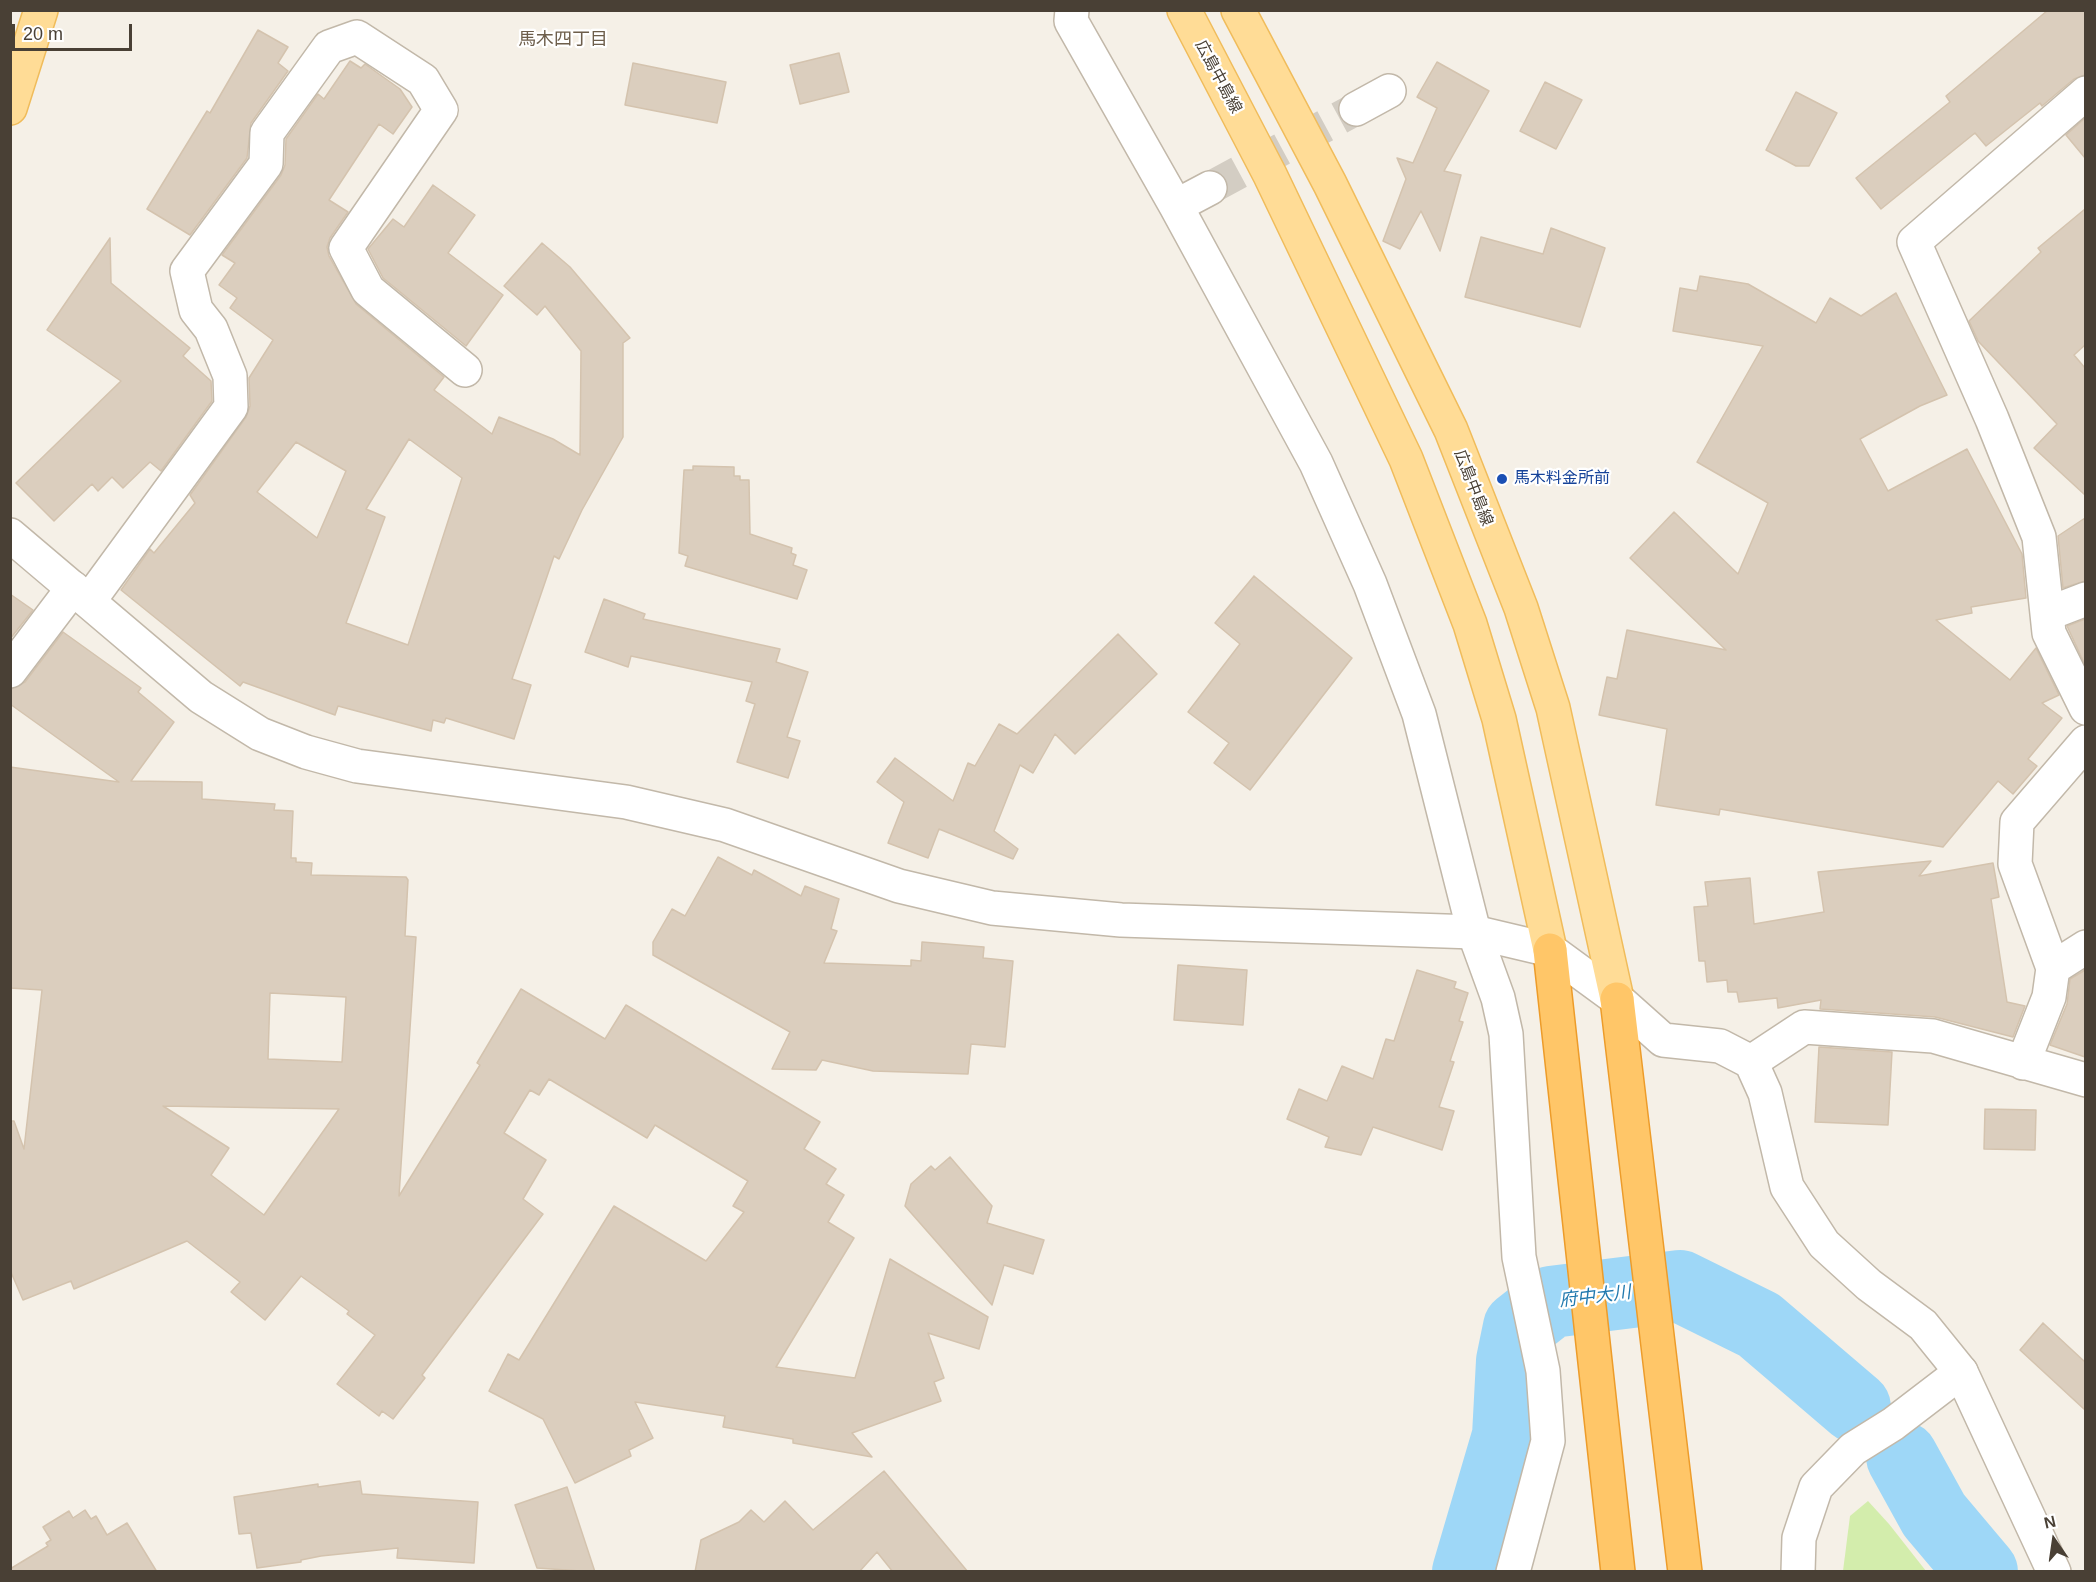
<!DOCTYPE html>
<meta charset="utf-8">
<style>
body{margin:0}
#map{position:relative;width:2096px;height:1582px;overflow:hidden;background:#f5f0e7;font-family:Arial,sans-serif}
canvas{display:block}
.frame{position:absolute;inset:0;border:12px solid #494035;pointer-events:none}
.north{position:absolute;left:2024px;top:1510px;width:60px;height:60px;-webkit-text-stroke:4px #fff;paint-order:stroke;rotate:347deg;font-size:16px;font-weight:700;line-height:24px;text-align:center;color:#494035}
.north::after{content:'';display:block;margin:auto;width:21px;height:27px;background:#494035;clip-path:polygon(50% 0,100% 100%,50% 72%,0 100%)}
.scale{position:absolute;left:12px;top:24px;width:120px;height:27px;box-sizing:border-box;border:3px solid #494035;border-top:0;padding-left:8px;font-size:18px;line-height:21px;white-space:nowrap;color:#494035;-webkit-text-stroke:4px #fff;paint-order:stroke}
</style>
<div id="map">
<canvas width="2096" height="1582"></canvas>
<div class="frame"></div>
<div class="north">N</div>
<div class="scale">20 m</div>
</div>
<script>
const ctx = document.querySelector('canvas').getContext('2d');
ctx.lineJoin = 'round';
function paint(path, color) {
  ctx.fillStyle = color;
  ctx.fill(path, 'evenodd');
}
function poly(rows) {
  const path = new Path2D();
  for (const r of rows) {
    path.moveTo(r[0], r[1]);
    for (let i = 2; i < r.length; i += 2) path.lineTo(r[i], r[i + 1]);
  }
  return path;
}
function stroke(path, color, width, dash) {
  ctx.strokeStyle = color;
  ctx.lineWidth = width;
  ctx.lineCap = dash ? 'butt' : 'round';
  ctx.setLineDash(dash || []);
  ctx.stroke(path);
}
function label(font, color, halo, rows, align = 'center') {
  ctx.font = font + ' Arial,"Noto Sans JP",sans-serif';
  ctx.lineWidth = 4.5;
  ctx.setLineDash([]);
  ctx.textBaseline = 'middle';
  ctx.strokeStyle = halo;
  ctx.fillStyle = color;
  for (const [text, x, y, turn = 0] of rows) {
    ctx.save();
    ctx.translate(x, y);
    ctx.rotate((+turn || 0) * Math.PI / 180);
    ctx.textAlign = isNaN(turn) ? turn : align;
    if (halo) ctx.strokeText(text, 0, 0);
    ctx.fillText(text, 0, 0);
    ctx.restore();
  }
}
const green = poly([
 [1868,1501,1889,1524,1926,1571,1843,1571,1850,1516]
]);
const river = poly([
 [1902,1457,1934,1515,1982,1572],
 [1468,1572,1508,1436,1512,1361,1519,1327,1551,1302,1680,1286,1759,1325,1855,1407]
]);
const building = poly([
 [2048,10,2085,10,2085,75,2074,79,2042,106,2040,103,1986,146,1975,133,1881,209,1856,178,1950,102,1946,96,2048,10],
 [258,30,288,47,278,63,288,71,251,123,247,158,190,235,147,209,207,111,210,113,258,30],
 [839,53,849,92,800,104,790,65,839,53],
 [350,61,361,68,365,64,400,89,412,107,393,134,379,124,329,200,348,212,330,238,327,247,329,256,356,304,444,377,434,390,492,434,499,417,553,439,580,455,581,351,545,306,537,315,504,286,542,243,570,267,630,338,623,343,623,437,582,510,559,559,554,556,512,679,531,685,514,739,446,718,444,723,433,720,431,731,338,706,335,715,243,682,240,686,121,590,150,549,154,553,195,503,190,495,246,417,250,406,249,378,273,340,230,308,237,298,219,285,235,263,222,255,281,175,285,165,286,139,318,94,324,99,350,61],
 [409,439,462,478,408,645,346,623,385,517,366,509,409,439],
 [296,442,346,471,317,538,257,492,296,442],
 [1437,62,1489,91,1444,171,1461,175,1440,251,1421,211,1400,249,1383,241,1406,179,1397,158,1413,163,1437,108,1417,97,1437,62],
 [633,63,726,82,717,123,625,105,633,63],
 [1545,82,1582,100,1556,149,1520,131,1545,82],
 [1796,92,1837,113,1809,166,1796,166,1766,150,1796,92],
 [2085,118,2085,158,2066,135,2085,118],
 [433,185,475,215,448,253,503,295,466,346,383,278,368,249,393,219,404,227,433,185],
 [2085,209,2085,345,2074,355,2085,368,2085,495,2034,448,2057,424,1978,341,1969,321,2041,252,2038,248,2085,209],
 [1551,228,1605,248,1580,327,1465,297,1481,237,1543,254,1551,228],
 [110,238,111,283,190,348,183,356,211,381,212,401,161,471,150,462,123,488,112,477,98,491,92,484,54,521,16,483,121,381,47,330,110,238],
 [1700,276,1748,284,1816,323,1830,298,1861,316,1896,293,1947,395,1920,406,1860,439,1888,491,1967,449,2022,554,2026,598,1971,607,1972,613,1936,620,2010,680,2036,648,2059,695,2042,703,2062,718,2028,759,2037,766,2013,794,1998,781,1943,847,1720,809,1719,815,1656,805,1667,729,1599,715,1607,677,1617,679,1627,630,1726,650,1630,558,1674,512,1738,574,1768,503,1697,462,1763,346,1673,331,1680,288,1697,291,1700,276],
 [693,466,734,467,734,476,740,476,740,480,749,480,750,534,792,548,791,553,796,555,793,565,807,570,797,599,685,566,688,556,679,553,684,470,693,470,693,466],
 [2085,518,2085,581,2063,588,2058,536,2085,518],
 [1254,576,1352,658,1250,790,1214,763,1229,743,1188,712,1240,644,1215,623,1254,576],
 [10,594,33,610,10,639,10,594],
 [604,599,645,614,643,619,780,649,776,662,808,672,787,737,800,741,788,778,737,762,755,704,746,701,752,682,631,656,628,667,585,652,604,599],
 [2085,619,2085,665,2067,626,2085,619],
 [63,632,141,688,138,692,174,722,131,781,202,782,202,799,275,804,274,810,293,811,291,858,296,858,296,862,312,863,311,875,406,877,408,880,405,936,416,937,399,1196,480,1065,477,1063,521,989,605,1039,626,1005,820,1122,804,1149,836,1169,826,1184,844,1195,828,1222,854,1238,776,1367,855,1378,890,1259,988,1317,979,1349,928,1333,944,1378,934,1382,941,1401,852,1433,872,1457,793,1443,793,1439,723,1427,725,1416,635,1402,653,1438,629,1450,631,1456,575,1483,543,1419,489,1391,508,1354,519,1360,614,1206,706,1261,744,1212,733,1206,748,1181,655,1125,647,1138,549,1079,539,1095,530,1090,504,1133,546,1160,523,1199,543,1214,422,1375,425,1378,393,1419,382,1411,379,1416,337,1384,375,1335,347,1314,349,1311,301,1276,265,1320,231,1292,240,1282,187,1241,74,1289,71,1281,23,1300,10,1270,10,1121,14,1121,24,1149,42,990,10,988,10,767,119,782,10,704,10,689,25,682,63,632],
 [270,993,346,997,342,1062,268,1059,270,993],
 [163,1106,339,1109,264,1215,211,1175,229,1148,163,1106],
 [1118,634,1157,674,1075,754,1055,734,1033,773,1020,765,994,831,1018,849,1013,859,939,829,928,858,888,843,904,802,877,782,895,758,953,801,968,763,975,766,999,724,1017,734,1118,634],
 [718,857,752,875,754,870,801,896,805,886,839,899,831,929,837,931,824,963,911,966,911,960,921,961,922,942,984,947,983,958,1013,961,1005,1047,971,1044,968,1074,873,1071,822,1060,816,1070,772,1069,790,1032,653,955,653,942,672,909,685,916,718,857],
 [1931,861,1919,876,1993,863,1999,897,1991,899,2007,1002,2025,1006,2013,1037,1935,1017,1820,1009,1821,1000,1778,1008,1777,998,1739,1002,1737,992,1728,992,1727,980,1707,982,1705,961,1699,961,1694,907,1708,906,1705,882,1750,878,1754,924,1824,912,1818,872,1931,861],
 [1178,965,1247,970,1243,1025,1174,1020,1178,965],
 [1417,970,1456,982,1454,988,1468,993,1459,1021,1463,1022,1450,1061,1454,1062,1439,1107,1454,1111,1442,1150,1373,1127,1361,1155,1325,1147,1329,1137,1287,1119,1299,1089,1327,1101,1342,1066,1373,1079,1386,1039,1394,1041,1417,970],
 [2085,970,2085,1057,2050,1045,2067,1004,2070,979,2085,970],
 [1819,1047,1892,1052,1888,1125,1815,1122,1819,1047],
 [1985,1109,2036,1110,2035,1150,1984,1149,1985,1109],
 [950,1157,992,1206,987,1223,1044,1240,1033,1274,1004,1265,992,1305,905,1206,911,1184,931,1166,935,1170,950,1157],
 [2043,1323,2085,1362,2085,1410,2020,1350,2043,1323],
 [884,1471,968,1572,893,1572,877,1552,859,1572,695,1572,701,1540,739,1522,751,1510,764,1522,785,1501,813,1530,884,1471],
 [360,1481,362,1494,478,1502,474,1563,397,1558,398,1548,321,1556,301,1560,301,1562,257,1568,251,1533,239,1534,234,1497,318,1484,318,1487,360,1481],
 [567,1487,595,1572,537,1568,515,1505,567,1487],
 [85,1510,91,1519,96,1516,107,1535,127,1523,157,1572,10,1572,10,1569,48,1546,46,1543,51,1540,43,1527,69,1511,73,1518,85,1510]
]);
const minorTunnel = poly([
 [1210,188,1356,109]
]);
const minor = poly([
 [1072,10,1071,21,1176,206,1316,463,1370,584,1419,714,1474,932,1498,998,1506,1034,1519,1257,1543,1371,1548,1441,1513,1572],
 [2086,93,1914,242,1992,419,2039,537,2049,633,2086,708],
 [1356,109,1389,91],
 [1176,206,1210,188],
 [89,601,231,407,230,376,211,329,196,310,187,271,266,164,267,133,329,47,357,37,423,80,441,110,346,248,368,290,465,370],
 [2047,614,2086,599],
 [10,671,73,588],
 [2053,968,2086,947],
 [1751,1062,1804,1027,1933,1036,2086,1080],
 [2023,1063,2049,997,2053,968,2015,864,2017,822,2086,742],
 [1798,1572,1799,1538,1816,1487,1853,1449,1893,1424,1961,1372]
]);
const tertiary = poly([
 [10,535,201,697,260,734,306,752,357,766,626,802,725,825,899,886,992,908,1121,920,1474,932,1550,950,1617,999,1663,1040,1720,1046,1751,1062,1765,1093,1787,1187,1824,1244,1869,1285,1923,1325,1961,1372,2054,1572]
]);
const primary = poly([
 [1184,10,1270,175,1406,459,1470,624,1499,719,1550,950],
 [1238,10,1330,184,1451,430,1521,608,1553,708,1617,999],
 [10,108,41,10]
]);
const motorway = poly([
 [1550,950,1618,1572],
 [1617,999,1685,1572]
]);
const markers = [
 [1502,479,6,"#1a4fb4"]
];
const streetNames = [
 ["広島中島線",1218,77,62],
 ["広島中島線",1473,488,69]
];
const transitNames = [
 ["馬木料金所前",1514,479]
];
const neighbourhoodNames = [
 ["馬木四丁目",563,40]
];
const waterNames = [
 ["府中大川",1595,1297,-7]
];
paint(green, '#d3edac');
stroke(river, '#9ed7f7', 72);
paint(building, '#dbcebe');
stroke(building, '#d4c3ae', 1.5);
stroke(minorTunnel, '#d3cdc3', 33, [33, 16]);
stroke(minor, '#c2b8a9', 36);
stroke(tertiary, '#c2b8a9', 36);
stroke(primary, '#f0bc5b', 36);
stroke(motorway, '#ed9c2a', 36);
stroke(minor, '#fff', 33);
stroke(tertiary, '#fff', 33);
stroke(primary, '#ffdc96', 33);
stroke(motorway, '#ffc668', 33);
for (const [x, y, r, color] of markers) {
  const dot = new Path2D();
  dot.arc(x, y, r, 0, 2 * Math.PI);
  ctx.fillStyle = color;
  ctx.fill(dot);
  stroke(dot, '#fff', 2);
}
label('16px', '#494035', '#fff', streetNames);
label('16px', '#164399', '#fff', transitNames, 'left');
label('18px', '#6d5e4b', '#fff', neighbourhoodNames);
label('italic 18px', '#2179ae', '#fff', waterNames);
</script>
